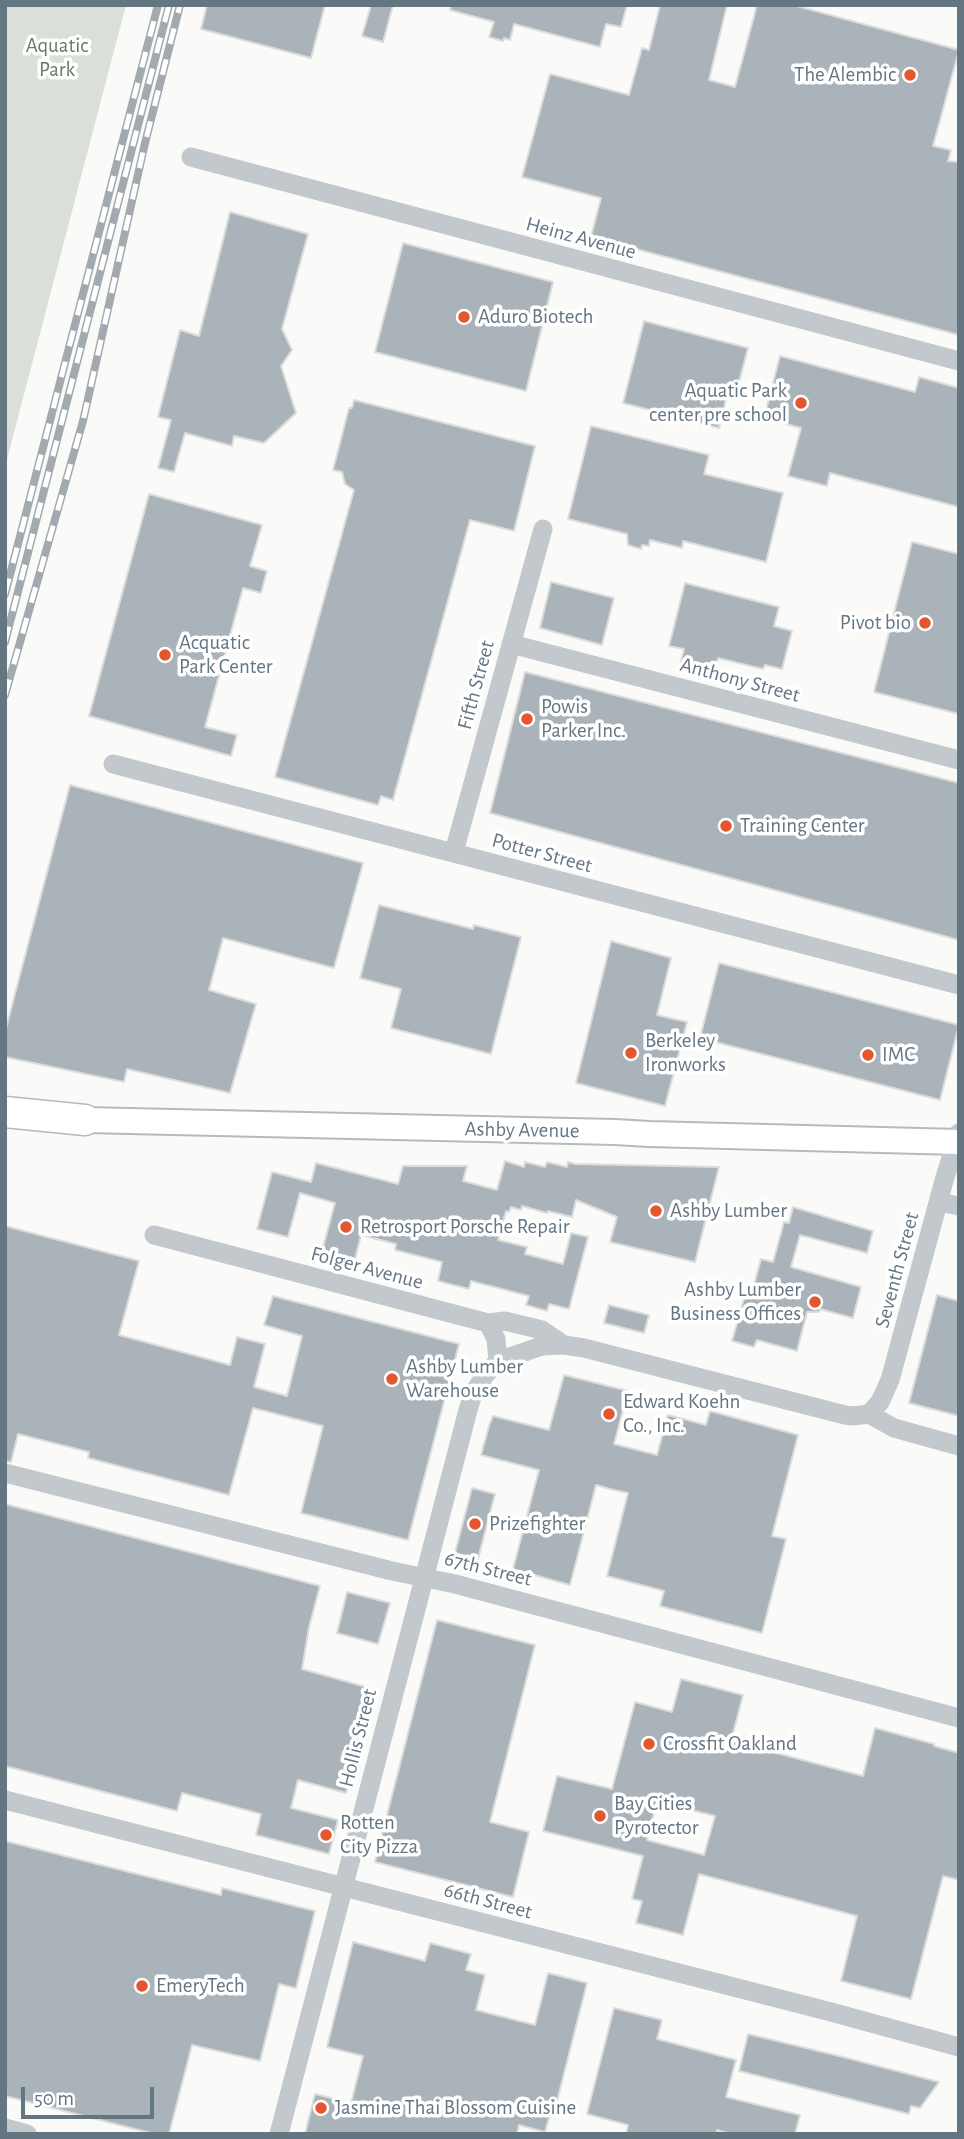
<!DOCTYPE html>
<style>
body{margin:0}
#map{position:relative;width:964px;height:2139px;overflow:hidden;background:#fafaf8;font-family:"Alegreya Sans",sans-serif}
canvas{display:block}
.frame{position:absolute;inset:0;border:7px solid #657683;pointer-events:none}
.scale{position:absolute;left:21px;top:2087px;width:133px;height:32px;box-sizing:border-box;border:4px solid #657683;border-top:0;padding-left:9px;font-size:21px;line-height:24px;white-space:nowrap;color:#657683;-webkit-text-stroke:5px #fff;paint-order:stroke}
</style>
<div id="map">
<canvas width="964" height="2139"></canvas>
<div class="frame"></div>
<div class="scale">50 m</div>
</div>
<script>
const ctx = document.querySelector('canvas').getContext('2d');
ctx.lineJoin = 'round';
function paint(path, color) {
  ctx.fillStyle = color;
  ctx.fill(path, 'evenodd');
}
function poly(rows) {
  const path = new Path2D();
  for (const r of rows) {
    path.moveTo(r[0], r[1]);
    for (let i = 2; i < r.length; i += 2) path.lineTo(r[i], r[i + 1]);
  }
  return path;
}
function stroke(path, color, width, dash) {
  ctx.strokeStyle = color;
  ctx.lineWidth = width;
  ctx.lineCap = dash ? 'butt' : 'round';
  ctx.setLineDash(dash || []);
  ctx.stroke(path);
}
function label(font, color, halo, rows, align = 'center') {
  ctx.font = font + ' "Alegreya Sans",sans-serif';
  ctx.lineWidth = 7;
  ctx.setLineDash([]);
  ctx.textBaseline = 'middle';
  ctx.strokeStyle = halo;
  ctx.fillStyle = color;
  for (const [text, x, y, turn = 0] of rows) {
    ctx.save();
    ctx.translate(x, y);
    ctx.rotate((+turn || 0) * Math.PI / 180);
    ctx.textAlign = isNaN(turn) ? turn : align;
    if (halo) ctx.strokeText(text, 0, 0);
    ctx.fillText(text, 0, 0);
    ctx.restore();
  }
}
const green = poly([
 [5,5,126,5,5,467]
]);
const building = poly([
 [207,5,325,5,311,58,201,29,207,5],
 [371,5,393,5,383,42,362,36,371,5],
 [451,5,627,5,621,27,606,24,600,47,514,24,510,40,504,38,503,41,489,37,494,22,450,10,451,5],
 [660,5,727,5,709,80,735,87,757,5,793,5,959,50,933,146,951,150,948,161,959,162,959,335,591,237,601,198,522,177,550,74,629,95,642,48,649,50,660,5],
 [230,212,308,234,282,329,292,350,281,366,296,413,264,443,234,436,232,446,185,433,174,472,158,468,171,420,158,417,180,330,199,336,230,212],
 [403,243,553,282,526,391,375,352,403,243],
 [644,321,748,348,735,397,727,395,719,428,623,403,644,321],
 [780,356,915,392,919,377,959,388,959,507,830,473,827,486,788,476,801,428,764,418,780,356],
 [354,400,535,446,514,531,470,520,393,800,381,796,378,805,275,777,354,490,345,484,342,472,333,470,349,408,352,408,354,400],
 [591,426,709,455,704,474,783,493,766,562,683,541,682,548,650,540,649,546,642,545,641,549,628,545,627,534,568,519,591,426],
 [149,494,262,525,250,566,267,571,261,593,243,588,205,727,237,735,231,756,89,716,149,494],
 [912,542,959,554,959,714,874,692,912,542],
 [551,582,614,598,602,645,540,628,551,582],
 [685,583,779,607,774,626,792,631,782,669,765,665,763,669,718,658,714,673,680,665,684,649,669,646,685,583],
 [525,672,959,783,959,940,490,813,525,672],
 [70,785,363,863,334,968,223,938,209,990,256,1004,230,1093,127,1069,124,1082,5,1057,5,1032,70,785],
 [379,905,473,929,474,925,521,937,491,1054,391,1028,401,989,360,978,379,905],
 [611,941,671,958,657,1015,687,1022,665,1106,576,1083,611,941],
 [719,963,959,1025,940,1100,700,1038,719,963],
 [505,1161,524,1167,525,1162,545,1167,547,1162,567,1167,568,1162,575,1164,719,1167,695,1262,610,1242,617,1217,576,1200,572,1217,548,1211,547,1213,522,1206,521,1210,511,1207,509,1212,506,1211,498,1240,527,1247,525,1254,563,1264,571,1233,588,1237,569,1309,549,1304,547,1311,526,1305,529,1296,471,1281,469,1289,438,1281,442,1262,395,1250,396,1244,361,1235,355,1259,322,1251,335,1203,300,1193,288,1237,257,1229,272,1172,311,1182,316,1163,398,1184,403,1166,467,1166,463,1181,497,1190,505,1161],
 [793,1207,873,1231,867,1253,800,1235,791,1267,861,1287,853,1318,820,1309,819,1312,807,1312,797,1351,757,1340,754,1347,732,1341,745,1295,751,1296,761,1259,773,1262,784,1222,789,1223,793,1207],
 [5,1226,139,1261,119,1335,230,1365,237,1337,265,1344,254,1387,287,1396,302,1336,264,1325,273,1296,459,1344,408,1540,301,1513,323,1426,253,1408,229,1495,88,1458,89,1452,18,1434,11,1462,5,1461,5,1226],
 [937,1295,959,1301,959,1416,909,1403,937,1295],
 [609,1305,649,1315,644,1333,604,1323,609,1305],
 [564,1375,628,1391,614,1444,657,1455,668,1415,706,1425,710,1411,798,1435,772,1536,786,1539,762,1633,660,1606,664,1591,607,1576,628,1493,610,1489,596,1485,570,1585,513,1569,539,1470,481,1455,489,1426,493,1416,549,1430,564,1375],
 [472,1488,495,1494,478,1559,455,1553,472,1488],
 [5,1504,320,1586,309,1627,302,1669,373,1689,346,1793,298,1780,291,1808,338,1820,329,1854,256,1835,261,1814,182,1793,177,1811,5,1766,5,1504],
 [347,1592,390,1603,378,1644,337,1633,347,1592],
 [437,1620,535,1645,490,1822,529,1832,513,1897,375,1862,437,1620],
 [681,1679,743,1695,731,1741,863,1776,875,1728,934,1744,934,1746,959,1753,959,1880,943,1876,911,1999,841,1981,857,1916,699,1874,683,1935,636,1923,642,1901,632,1899,643,1856,543,1831,557,1776,612,1789,635,1702,672,1712,681,1679],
 [657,1801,715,1816,704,1855,647,1840,657,1801],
 [5,1841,221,1895,222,1888,315,1911,296,1988,279,1984,260,2061,192,2045,169,2134,155,2134,5,2096,5,1841],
 [353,1942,425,1961,430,1943,471,1954,466,1970,485,1975,476,2010,535,2025,548,1973,587,1983,556,2105,553,2104,545,2132,519,2125,517,2134,305,2134,315,2094,351,2103,363,2056,327,2047,353,1942],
 [614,2008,662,2020,657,2039,736,2060,726,2097,800,2115,795,2134,731,2134,717,2130,717,2134,626,2134,628,2125,587,2114,614,2008],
 [748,2034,843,2057,939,2082,920,2108,911,2106,909,2114,739,2071,748,2034]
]);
const minor = poly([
 [191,157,959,361],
 [511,644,959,760],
 [113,764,959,985],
 [454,852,543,529],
 [939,1202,959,1206],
 [154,1235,488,1323,505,1321,542,1330,564,1345],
 [488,1323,496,1339,498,1361],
 [869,1414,880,1402,890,1380,945,1177,959,1133],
 [5,1473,392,1571,455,1584,959,1718],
 [5,1800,831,2012,959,2047],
 [5,2128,27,2134],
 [279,2134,468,1410,473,1394,485,1375,498,1361,542,1346,564,1345,584,1348,845,1415,853,1416,869,1414,894,1428,959,1446]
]);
const major = poly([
 [85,1120,615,1132,649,1134,959,1142]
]);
const highway = poly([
 [5,1112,85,1120]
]);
const rail = poly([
 [5,594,158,5],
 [5,642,169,5],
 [5,695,83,421,145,143,180,5]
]);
const markers = [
 [910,75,7,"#e4572e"],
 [464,317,7,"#e4572e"],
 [801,403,7,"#e4572e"],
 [925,623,7,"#e4572e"],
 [165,655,7,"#e4572e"],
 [527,719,7,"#e4572e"],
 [726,826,7,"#e4572e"],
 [631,1053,7,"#e4572e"],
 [868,1055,7,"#e4572e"],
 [656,1211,7,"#e4572e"],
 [346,1227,7,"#e4572e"],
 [815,1302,7,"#e4572e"],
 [392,1379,7,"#e4572e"],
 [609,1414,7,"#e4572e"],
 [475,1524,7,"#e4572e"],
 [649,1744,7,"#e4572e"],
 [600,1816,7,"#e4572e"],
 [326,1835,7,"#e4572e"],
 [142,1986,7,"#e4572e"],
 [321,2108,7,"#e4572e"]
];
const parkNames = [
 ["Aquatic",57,46],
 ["Park",57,70]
];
const poiNames = [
 ["The Alembic",896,75,"right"],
 ["Aduro Biotech",478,317],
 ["Aquatic Park",787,391,"right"],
 ["center pre school",787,415,"right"],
 ["Pivot bio",911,623,"right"],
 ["Acquatic",179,643],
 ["Park Center",179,667],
 ["Powis",541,707],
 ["Parker Inc.",541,731],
 ["Training Center",740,826],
 ["Berkeley",645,1041],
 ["Ironworks",645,1065],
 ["IMC",882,1055],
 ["Ashby Lumber",670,1211],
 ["Retrosport Porsche Repair",360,1227],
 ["Ashby Lumber",801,1290,"right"],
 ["Business Offices",801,1314,"right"],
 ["Ashby Lumber",406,1367],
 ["Warehouse",406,1391],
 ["Edward Koehn",623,1402],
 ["Co., Inc.",623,1426],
 ["Prizefighter",489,1524],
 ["Crossfit Oakland",663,1744],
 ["Bay Cities",614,1804],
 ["Pyrotector",614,1828],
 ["Rotten",340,1823],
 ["City Pizza",340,1847],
 ["EmeryTech",156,1986],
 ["Jasmine Thai Blossom Cuisine",335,2108]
];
const streetNames = [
 ["Heinz Avenue",581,238,15],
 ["Anthony Street",740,680,15],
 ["Fifth Street",476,685,-75],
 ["Potter Street",542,853,15],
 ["Ashby Avenue",522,1130,1],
 ["Folger Avenue",367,1268,15],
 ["Seventh Street",897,1270,-75],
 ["67th Street",488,1569,14],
 ["Hollis Street",358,1738,-76],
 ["66th Street",488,1901,15]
];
paint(green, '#dadfd7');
paint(building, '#aab3b9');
stroke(building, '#dcdcda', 2);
stroke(major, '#b5babe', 28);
stroke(highway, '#b4b9bd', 33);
stroke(minor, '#c3c8cc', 19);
stroke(major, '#fff', 24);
stroke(highway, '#fff', 30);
stroke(rail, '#a2aab0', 8);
stroke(rail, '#fff', 5, [16]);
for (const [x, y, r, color] of markers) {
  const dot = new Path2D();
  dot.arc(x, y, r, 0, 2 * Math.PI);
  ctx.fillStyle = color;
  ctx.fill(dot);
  stroke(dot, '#fff', 2.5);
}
label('21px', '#687a64', '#fff', parkNames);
label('21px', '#657683', '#fff', poiNames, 'left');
label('21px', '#657683', '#fff', streetNames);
</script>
